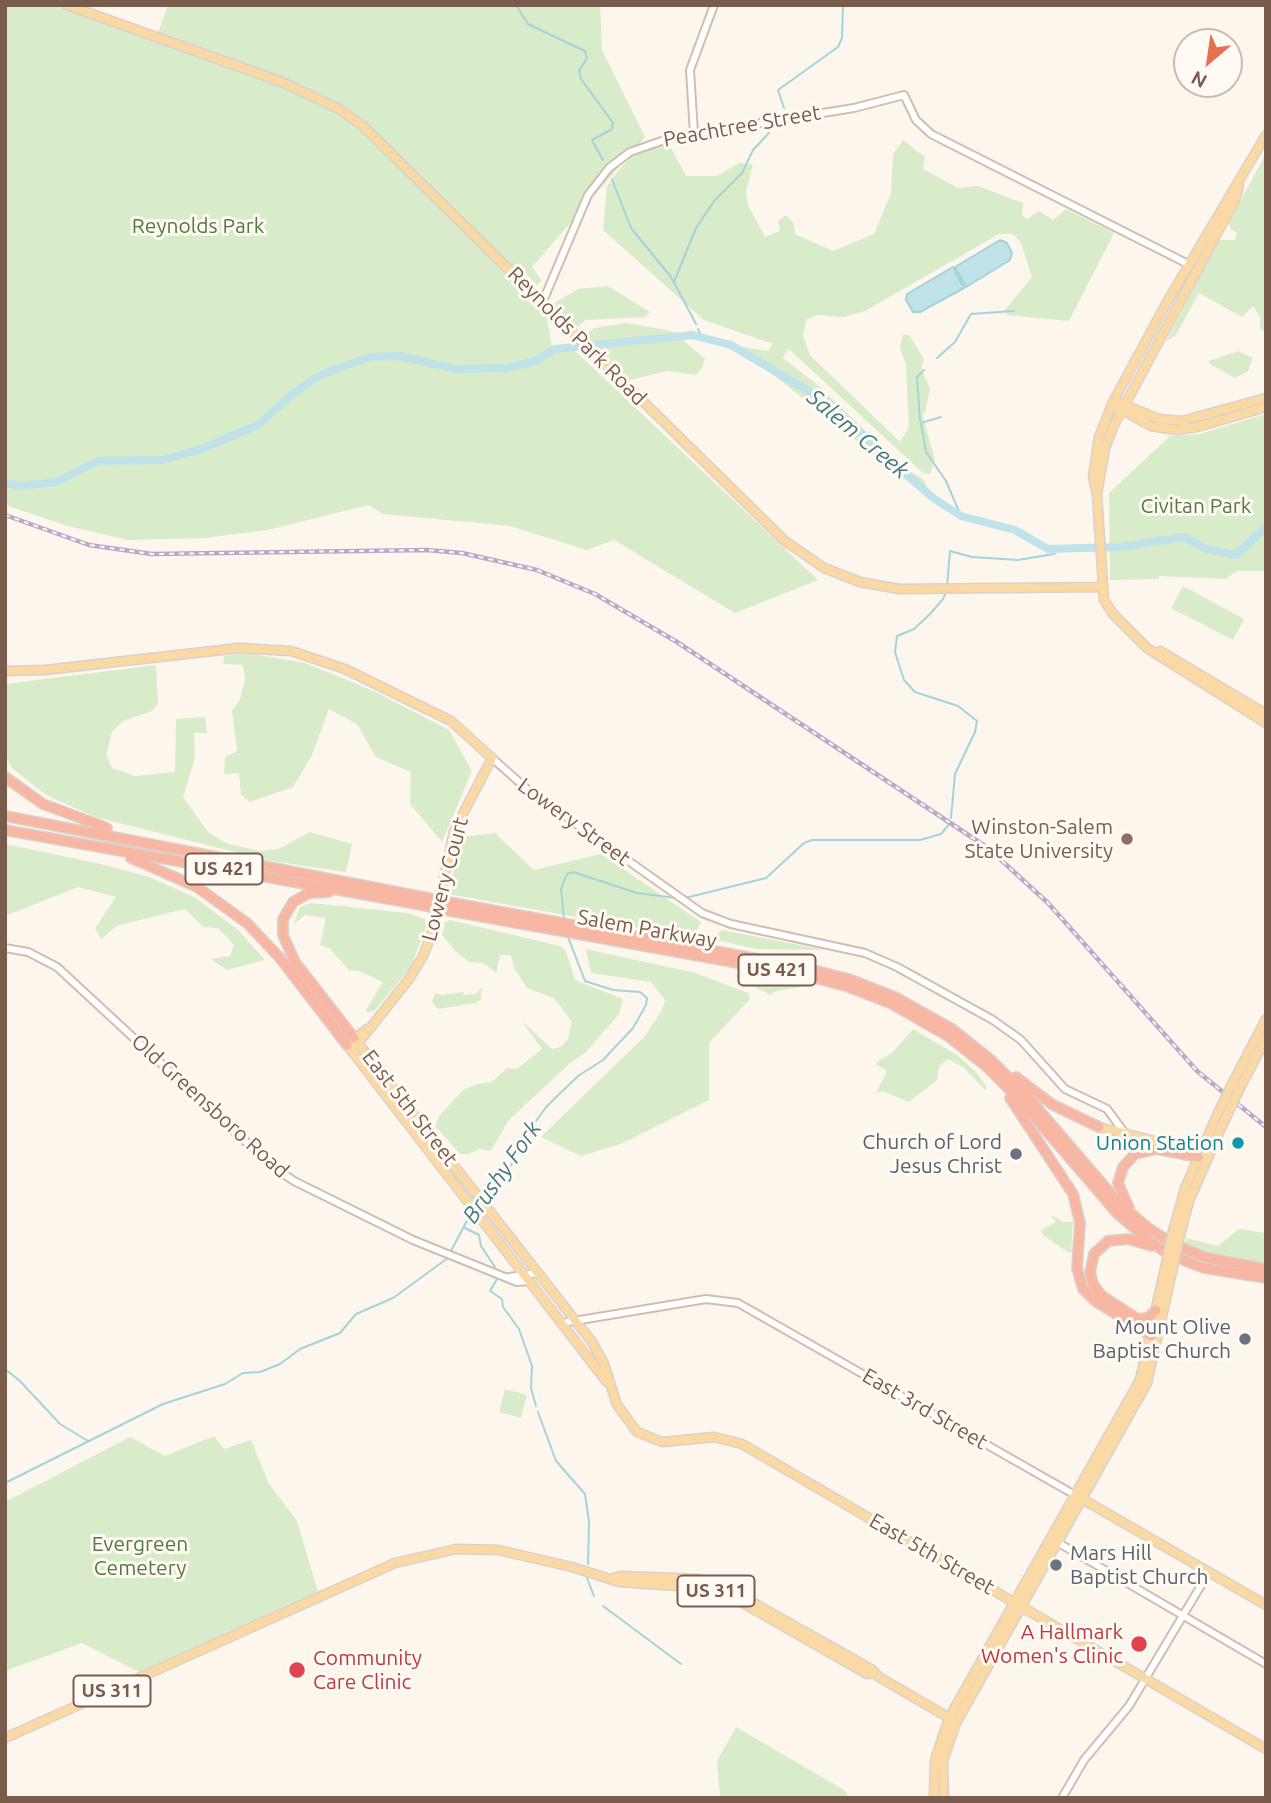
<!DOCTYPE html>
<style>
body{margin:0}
#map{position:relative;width:1271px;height:1803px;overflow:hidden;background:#fdf6ec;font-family:Ubuntu,sans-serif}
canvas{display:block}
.frame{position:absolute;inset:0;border:7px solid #7a5c4d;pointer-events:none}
.north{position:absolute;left:1173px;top:28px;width:70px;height:70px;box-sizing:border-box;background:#fffaf3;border:2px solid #cabbb1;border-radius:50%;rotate:209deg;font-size:19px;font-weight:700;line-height:28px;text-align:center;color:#7a5c4d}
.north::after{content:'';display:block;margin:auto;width:24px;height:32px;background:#e76f51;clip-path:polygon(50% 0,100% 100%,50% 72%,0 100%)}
</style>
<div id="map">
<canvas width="1271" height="1803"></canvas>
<div class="frame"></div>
<div class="north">N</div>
</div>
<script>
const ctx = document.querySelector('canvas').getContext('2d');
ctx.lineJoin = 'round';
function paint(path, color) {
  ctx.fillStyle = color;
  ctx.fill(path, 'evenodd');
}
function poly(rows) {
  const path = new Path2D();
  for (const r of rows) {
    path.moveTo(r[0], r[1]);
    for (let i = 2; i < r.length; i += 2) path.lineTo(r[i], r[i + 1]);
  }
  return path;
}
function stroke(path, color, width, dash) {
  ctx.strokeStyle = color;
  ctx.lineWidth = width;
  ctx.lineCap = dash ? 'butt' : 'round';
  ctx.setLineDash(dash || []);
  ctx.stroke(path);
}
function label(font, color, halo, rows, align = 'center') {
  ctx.font = font + ' Ubuntu,sans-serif';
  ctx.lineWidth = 6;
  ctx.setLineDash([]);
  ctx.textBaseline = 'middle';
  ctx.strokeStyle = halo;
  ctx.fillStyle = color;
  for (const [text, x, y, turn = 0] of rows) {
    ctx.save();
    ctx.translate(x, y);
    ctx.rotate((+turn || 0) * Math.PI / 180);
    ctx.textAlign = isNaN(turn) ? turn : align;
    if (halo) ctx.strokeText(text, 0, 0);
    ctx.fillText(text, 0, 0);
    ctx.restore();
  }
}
const green = poly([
 [5,5,55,5,155,41,168,5,600,5,602,50,645,137,532,267,542,281,537,285,526,274,517,285,546,313,552,346,573,349,818,580,735,613,614,540,587,550,510,526,383,514,369,505,267,530,205,538,128,540,68,526,5,505],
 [903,140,925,157,923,169,958,188,978,186,1023,203,1022,215,1027,219,1039,211,1053,220,1066,209,1114,233,1069,321,1007,315,1004,311,1032,277,1021,243,1013,234,999,234,865,311,844,317,817,315,806,320,803,336,810,355,900,442,909,427,906,365,900,347,903,335,909,335,924,359,921,368,930,388,925,413,922,413,935,460,930,474,923,473,791,351,788,349,783,358,820,387,901,465,924,480,926,485,922,493,737,346,768,351,773,344,704,320,603,230,607,186,622,166,643,146,669,144,686,176,717,176,739,163,753,164,746,192,748,205,765,237,780,231,778,221,786,215,794,224,795,234,833,251,874,234,891,193,893,154],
 [1264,157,1266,331,1260,329,1260,317,1253,306,1242,317,1199,293,1176,335,1166,342,1218,240,1235,240,1237,232,1231,230,1229,222],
 [608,286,650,312,645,317,586,320,576,328,553,304,578,289],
 [627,323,672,331,705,359,702,368,696,375,667,371,630,380,585,336,594,328],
 [1238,351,1253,358,1248,371,1235,378,1210,364,1209,361],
 [1266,414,1266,571,1237,571,1226,579,1159,576,1159,579,1110,580,1109,493,1170,436,1199,434],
 [1183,586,1244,619,1233,640,1171,608],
 [246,653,305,663,376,692,449,730,472,771,442,842,410,804,411,772,376,757,357,724,329,709,311,757,293,787,250,802,241,794,239,773,224,774,225,757,237,751,232,711,240,699,245,680,243,665,223,664,224,656],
 [156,665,158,704,152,711,123,721,112,732,106,755,112,768,135,776,175,772,176,719,205,717,207,733,194,733,195,758,183,797,208,832,228,844,260,851,279,849,310,832,352,844,346,872,271,861,95,817,46,795,12,768,5,755,5,684],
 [495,833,534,870,601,854,701,922,693,938,448,894,462,837],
 [5,844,101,864,149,877,196,898,238,930,265,960,227,970,211,959,230,956,234,945,218,928,203,927,185,909,116,926,101,939,95,928,116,897,78,887,5,916],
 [311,903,407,913,425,919,426,927,411,967,375,1010,367,1013,366,1010,383,982,359,971,349,970,329,948,320,945,326,918,305,915,294,924,300,907],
 [450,920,560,946,566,951,575,980,623,999,619,1014,586,1052,569,1064,508,1121,491,1151,479,1149,469,1154,460,1154,435,1126,439,1116,463,1090,477,1084,492,1082,507,1068,517,1069,542,1049,521,1020,552,1049,561,1047,568,1039,572,1022,554,998,527,988,514,968,511,955,500,955,496,973,483,963,469,962,456,952,442,935,445,922],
 [722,930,825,950,756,949,713,939],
 [586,949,695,973,748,993,750,999,709,1043,709,1100,621,1144,581,1156,541,1137,645,1036,662,1010,665,1000,651,982,591,973],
 [739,974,792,981,807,986,776,991,770,995,735,976],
 [482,987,481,999,476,1003,438,1009,432,1002,435,993,442,995,463,992,464,995,476,994],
 [913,1029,957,1055,976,1072,986,1086,986,1091,963,1067,948,1059,939,1067,937,1080,909,1102,883,1091,876,1093,887,1071,876,1064,878,1061,892,1053],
 [1050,1214,1063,1222,1073,1222,1071,1254,1044,1236,1041,1230,1056,1222],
 [1239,1229,1266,1233,1266,1264,1217,1257,1185,1245,1186,1238,1218,1246],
 [505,1389,527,1395,521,1418,499,1412],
 [214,1436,224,1449,251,1440,269,1484,297,1521,318,1592,139,1672,82,1643,5,1671,5,1502,130,1437,165,1456],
 [736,1727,844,1790,850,1798,720,1798,717,1761]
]);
const water = poly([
 [1000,240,1007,243,1012,253,1010,260,966,287,955,267,1000,240],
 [953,267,964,288,920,312,913,312,906,300,907,294,953,267]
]);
const stream = poly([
 [516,5,528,24,585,51,587,58,579,71,581,79,613,123,612,129,592,140,603,160],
 [784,108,778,90,838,47,842,38,843,5],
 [612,179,631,228,671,277,696,324],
 [674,282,696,228,715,200,742,173,753,150,769,133],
 [698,329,701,336],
 [937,358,955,342,971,314,1014,311],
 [941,417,921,423,926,452,946,481,961,516],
 [920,421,917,377,924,370],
 [947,587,950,551,972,557,1018,560,1054,554,1060,547],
 [946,592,943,599,930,614,914,629,897,636,895,652,904,680,915,692,958,706,977,721,975,732,955,774,951,818],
 [685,898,766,878,804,843,812,840,920,840,941,834,950,823],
 [564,918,561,889,567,874,573,872,637,893,676,898],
 [483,1195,505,1177,530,1129,547,1106,578,1076,603,1060,633,1028,646,1005,647,998,640,992,613,990,585,981,568,937],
 [465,1228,479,1235,481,1246,495,1267],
 [450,1253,472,1211],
 [497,1279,490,1291,502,1299,503,1307,519,1329,532,1366,531,1388,536,1406],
 [5,1369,20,1381,60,1424,88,1441],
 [538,1412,556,1461,585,1494,589,1522,588,1564],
 [5,1483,163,1404,225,1384,243,1373,260,1372,280,1364,300,1349,340,1333,356,1314,393,1298,448,1258],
 [587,1578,594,1596],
 [603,1606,681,1664]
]);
const river = poly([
 [5,483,21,486,56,482,98,461,161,460,199,450,258,425,290,396,320,375,370,357,399,356,456,369,506,368,536,361,555,349,692,335,731,345,827,402,933,498,961,516,1015,530,1048,549,1120,547,1184,537,1206,549,1236,555,1266,527]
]);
const minor = poly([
 [694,134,690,70,714,5],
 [543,301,588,195,609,168,630,152,673,137,854,108,904,95,916,120,931,134,1190,265],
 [492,758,527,789,702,913,731,924,865,953,897,967,993,1020,1021,1040,1065,1089,1107,1109,1124,1132],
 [5,948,28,952,57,967,272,1166,294,1181,413,1240,517,1282,529,1281],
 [509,1277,538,1273],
 [562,1323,706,1299,738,1303,1075,1495],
 [1057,1542,1266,1664],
 [1062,1798,1084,1760,1129,1706,1209,1572]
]);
const major = poly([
 [67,5,282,82,339,109,363,126,785,541,824,568,860,582,899,589,1103,587],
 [1266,135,1167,302,1113,402,1099,437,1093,477,1097,494,1104,600,1113,614,1147,648,1266,723],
 [1120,403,1159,419,1182,421,1266,398],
 [1117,407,1151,426,1176,430,1197,427,1266,407],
 [1097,494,1105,448,1114,425,1235,200,1239,185],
 [1160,651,1266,714],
 [5,671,45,670,239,648,291,651,345,669,451,721,492,758,454,831,432,933,423,956,409,979,352,1051],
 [367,1029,347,1045,606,1381],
 [354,1038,592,1342,604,1364,617,1405,637,1432,662,1442,714,1437,742,1444,1266,1749],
 [1232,1084,1266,1019],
 [1239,1090,1266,1038],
 [1099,1127,1203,1153],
 [1173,1231,1185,1188,1219,1111],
 [1180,1235,1189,1201,1222,1126],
 [1077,1496,1266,1605],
 [614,1578,620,1576,699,1579,720,1584,871,1669,879,1677,951,1719],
 [5,1738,395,1563,456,1549,498,1550,572,1567,619,1582,706,1588,729,1595,867,1674,872,1673],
 [934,1798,935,1760,949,1718,1140,1380,1165,1268],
 [944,1798,943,1761,956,1723,1147,1383,1172,1272]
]);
const highway = poly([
 [5,777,43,804,107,828],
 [5,816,423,897],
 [5,830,422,905],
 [131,858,197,887,247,923,280,958,347,1045],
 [329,892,309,893,293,902,283,919,283,935,295,962,354,1038],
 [453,903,801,967,849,979,895,997,952,1029,991,1060,1026,1095,1117,1201,1148,1228,1175,1245,1207,1258,1266,1269],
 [451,911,799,974,846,986,892,1004,948,1036,986,1066,1020,1100,1117,1213,1149,1241,1170,1255,1204,1268,1266,1278],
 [1016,1077,1053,1105,1099,1127],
 [1010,1098,1073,1194,1080,1223,1077,1268,1083,1289,1095,1301,1151,1336],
 [1129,1208,1118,1183,1123,1167,1135,1154,1157,1149,1198,1157],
 [1152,1246,1128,1239,1108,1241,1094,1254,1090,1272,1093,1284,1102,1296,1152,1328],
 [1137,1319,1148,1318,1156,1310]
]);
const rail = poly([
 [5,515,89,545,152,554,427,550,462,553,537,570,595,594,677,642,988,848,1048,903,1197,1071,1266,1127]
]);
const majorBridge = poly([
 [1219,1111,1232,1084],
 [1222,1126,1239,1090],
 [1165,1268,1173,1231],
 [1172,1272,1180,1235]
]);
const highwayBridge = poly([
 [423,897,453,903],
 [422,905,451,911]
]);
const markers = [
 [1127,839,7,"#8d6e63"],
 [1238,1143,7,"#0f9aa8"],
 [1016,1154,7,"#6b7280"],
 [1245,1339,7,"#6b7280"],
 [1056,1565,7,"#6b7280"],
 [1139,1644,9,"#e0444e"],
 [297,1670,9,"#e0444e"]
];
const shields = [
 [224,869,77],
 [777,970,77],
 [716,1591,77],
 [112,1691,77]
];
const shieldNames = [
 ["US 421",224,869],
 ["US 421",777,970],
 ["US 311",716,1591],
 ["US 311",112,1691]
];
const streetNames = [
 ["Peachtree Street",742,126,-10],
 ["Reynolds Park Road",577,336,45],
 ["Lowery Street",574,822,36],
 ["Lowery Court",445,879,-75],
 ["Salem Parkway",647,929,10],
 ["Old Greensboro Road",210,1106,42],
 ["East 5th Street",410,1108,52],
 ["East 3rd Street",925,1409,30],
 ["East 5th Street",932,1554,30]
];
const parkNames = [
 ["Reynolds Park",198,226],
 ["Civitan Park",1196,506],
 ["Evergreen",140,1544],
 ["Cemetery",140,1568]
];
const educationNames = [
 ["Winston-Salem",1113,827],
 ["State University",1113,851]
];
const worshipNames = [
 ["Church of Lord",1002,1142],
 ["Jesus Christ",1002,1166],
 ["Mount Olive",1231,1327],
 ["Baptist Church",1231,1351],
 ["Mars Hill",1070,1553,"left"],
 ["Baptist Church",1070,1577,"left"]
];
const cultureNames = [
 ["Union Station",1224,1143]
];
const healthNames = [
 ["A Hallmark",1123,1632],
 ["Women's Clinic",1123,1656],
 ["Community",313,1658,"left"],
 ["Care Clinic",313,1682,"left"]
];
const waterNames = [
 ["Salem Creek",858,434,40],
 ["Brushy Fork",502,1172,-55]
];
paint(green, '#d8ecc9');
paint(water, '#bfe3e8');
stroke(water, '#a5d3da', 2);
stroke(stream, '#a5d3da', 2);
stroke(river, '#bfe3e8', 8);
stroke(minor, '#d1beb0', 10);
stroke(major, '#dad1cd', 11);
stroke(highway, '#dad1cd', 12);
stroke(minor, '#fff', 6);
stroke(major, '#fbd9a5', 8);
stroke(highway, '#f7b7a3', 9);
stroke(rail, '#b9a8c9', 4.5);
stroke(rail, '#fffaf3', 2, [5]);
stroke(majorBridge, '#dad1cd', 11, []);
stroke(highwayBridge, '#dad1cd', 12, []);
stroke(majorBridge, '#fbd9a5', 8);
stroke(highwayBridge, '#f7b7a3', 9);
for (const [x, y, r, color] of markers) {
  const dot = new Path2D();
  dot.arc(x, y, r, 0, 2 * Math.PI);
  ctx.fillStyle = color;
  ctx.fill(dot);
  stroke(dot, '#fffaf3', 2.5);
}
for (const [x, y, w] of shields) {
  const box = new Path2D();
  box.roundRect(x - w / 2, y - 15.5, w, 31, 5);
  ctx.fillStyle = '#fffaf3';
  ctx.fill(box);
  stroke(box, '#7a5c4d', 2);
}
label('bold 19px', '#7a5c4d', null, shieldNames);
label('21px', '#7a5c4d', '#fffaf3', streetNames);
label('21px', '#537a41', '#fffaf3', parkNames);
label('21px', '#785e54', '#fffaf3', educationNames, 'right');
label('21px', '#5b616d', '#fffaf3', worshipNames, 'right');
label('21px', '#0d838f', '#fffaf3', cultureNames, 'right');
label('21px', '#be3a42', '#fffaf3', healthNames, 'right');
label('italic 23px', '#437c86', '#fffaf3', waterNames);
</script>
